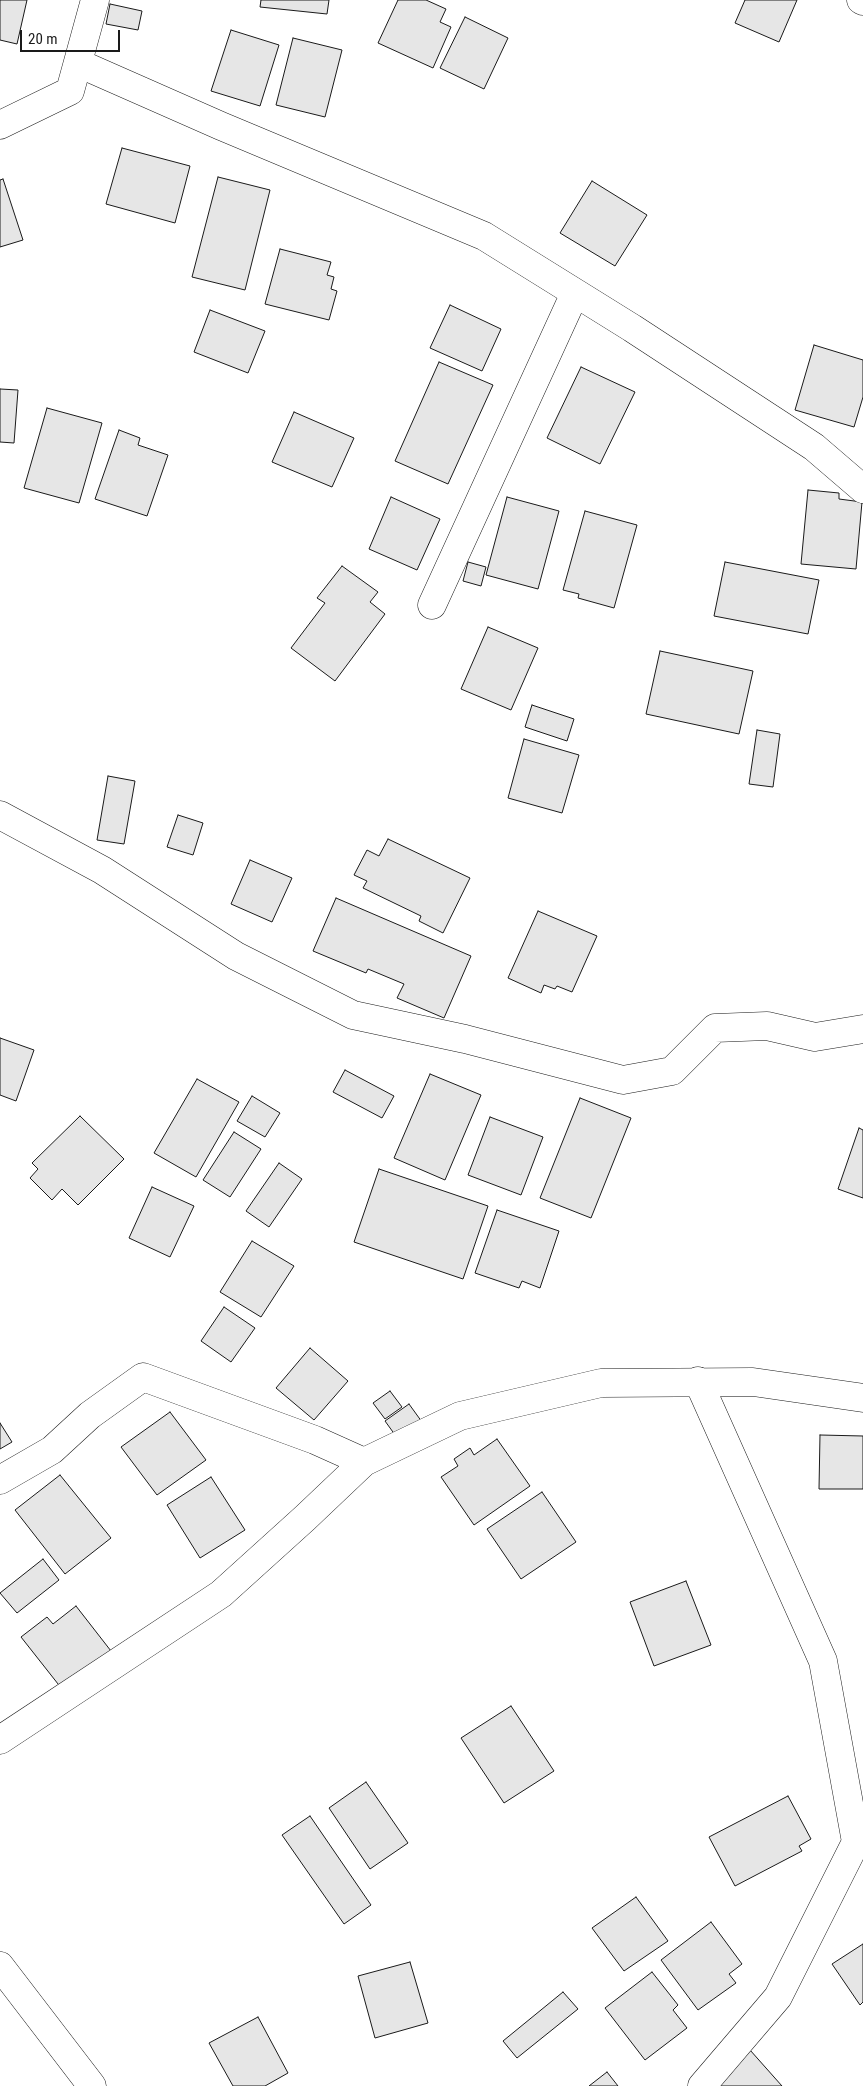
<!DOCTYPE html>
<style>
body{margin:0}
#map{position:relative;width:863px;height:2086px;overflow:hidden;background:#fff;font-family:"Roboto Condensed",sans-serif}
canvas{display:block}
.scale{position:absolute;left:20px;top:30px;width:100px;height:22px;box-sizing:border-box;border:2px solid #1a1a1a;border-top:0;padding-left:6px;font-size:15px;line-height:18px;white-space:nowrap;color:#1a1a1a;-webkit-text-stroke:4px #fff;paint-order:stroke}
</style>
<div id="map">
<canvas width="863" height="2086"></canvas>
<div class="scale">20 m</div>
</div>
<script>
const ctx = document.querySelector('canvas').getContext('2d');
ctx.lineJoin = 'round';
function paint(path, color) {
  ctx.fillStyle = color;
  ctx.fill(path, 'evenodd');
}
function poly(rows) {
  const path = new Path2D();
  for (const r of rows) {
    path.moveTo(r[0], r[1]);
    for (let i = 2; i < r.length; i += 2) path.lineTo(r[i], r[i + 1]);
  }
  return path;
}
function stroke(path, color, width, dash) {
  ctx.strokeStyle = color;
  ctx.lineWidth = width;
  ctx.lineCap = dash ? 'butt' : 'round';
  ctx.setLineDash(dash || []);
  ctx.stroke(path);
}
const building = poly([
 [0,0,27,0,17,44,0,40,0,0],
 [261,0,329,0,327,14,260,7,261,0],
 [398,0,426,0,446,9,440,22,451,27,433,68,378,43,398,0],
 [745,0,797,0,779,42,735,23,745,0],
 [110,4,142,11,138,30,106,24,110,4],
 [465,17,508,38,484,89,440,68,465,17],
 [231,30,279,45,260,106,211,91,231,30],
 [293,38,342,50,325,117,276,105,293,38],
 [122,148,190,166,175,223,106,204,122,148],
 [218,177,270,190,245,290,192,277,218,177],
 [3,179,23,240,0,247,0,180,3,179],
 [592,181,647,215,615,266,560,233,592,181],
 [280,249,331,262,327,275,334,277,331,289,337,291,329,320,265,304,280,249],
 [450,305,501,329,482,371,430,348,450,305],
 [210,310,265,331,248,373,194,352,210,310],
 [814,345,863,360,863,397,854,427,795,410,814,345],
 [439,362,493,385,448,484,395,461,439,362],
 [581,367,635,392,600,464,547,438,581,367],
 [0,389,18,390,14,443,0,442,0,389],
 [47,408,102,423,79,503,24,488,47,408],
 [294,412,354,438,332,487,272,462,294,412],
 [119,430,140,438,138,445,168,455,147,516,95,499,119,430],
 [808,490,839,493,839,499,862,502,856,569,801,564,808,490],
 [391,497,440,519,417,570,369,549,391,497],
 [507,497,559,511,538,589,486,575,507,497],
 [585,511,637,525,614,608,578,598,579,594,563,590,585,511],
 [468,562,486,567,481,586,463,581,468,562],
 [725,562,819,580,808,634,714,616,725,562],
 [342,566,378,592,370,602,385,614,335,681,291,648,325,603,317,598,342,566],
 [488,627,538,648,511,710,461,689,488,627],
 [660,651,753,671,739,734,646,714,660,651],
 [532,705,574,719,567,741,525,727,532,705],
 [757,730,780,734,773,787,749,784,757,730],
 [524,739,579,755,562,813,508,798,524,739],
 [108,776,135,781,124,844,97,840,108,776],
 [178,815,203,823,193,855,167,847,178,815],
 [388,839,470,878,443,933,419,921,421,916,363,888,367,881,354,875,367,850,379,856,388,839],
 [250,860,292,878,272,922,231,904,250,860],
 [336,898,471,956,444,1018,397,998,404,984,368,969,366,973,313,951,336,898],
 [538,911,597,936,572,992,557,986,555,989,544,985,541,993,508,978,538,911],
 [0,1038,34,1050,16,1101,0,1095,0,1038],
 [345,1070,394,1096,382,1118,333,1092,345,1070],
 [430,1074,481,1095,445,1180,394,1158,430,1074],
 [197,1079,239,1102,196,1177,154,1153,197,1079],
 [252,1096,280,1113,265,1137,237,1121,252,1096],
 [580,1098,631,1118,591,1218,540,1198,580,1098],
 [80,1116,124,1159,78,1205,62,1189,52,1200,30,1178,38,1169,32,1163,80,1116],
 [490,1117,543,1137,521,1195,468,1175,490,1117],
 [859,1128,863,1130,863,1198,838,1189,859,1128],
 [234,1132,261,1149,230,1197,203,1180,234,1132],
 [279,1163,302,1179,269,1227,246,1211,279,1163],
 [379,1169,488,1206,463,1279,354,1242,379,1169],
 [152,1187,194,1206,170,1257,129,1238,152,1187],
 [497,1210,559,1231,540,1288,522,1281,519,1288,475,1273,497,1210],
 [252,1241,294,1266,261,1317,220,1292,252,1241],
 [224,1307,255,1328,231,1362,201,1341,224,1307],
 [310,1348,348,1381,314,1420,276,1388,310,1348],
 [390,1391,402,1407,385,1419,373,1403,390,1391],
 [409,1404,422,1422,398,1439,385,1421,409,1404],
 [170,1412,206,1460,157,1495,121,1447,170,1412],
 [0,1423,12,1442,0,1449,0,1423],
 [820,1435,863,1436,863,1489,819,1489,820,1435],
 [497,1439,530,1486,474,1525,441,1477,458,1466,454,1459,470,1448,474,1455,497,1439],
 [60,1475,111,1538,65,1574,15,1510,60,1475],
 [211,1477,245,1530,200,1558,167,1505,211,1477],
 [542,1492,576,1542,521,1579,487,1529,542,1492],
 [43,1559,59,1580,17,1613,0,1593,43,1559],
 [686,1581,711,1645,654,1666,630,1602,686,1581],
 [76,1606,111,1651,62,1689,21,1637,47,1617,53,1624,76,1606],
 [511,1706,554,1771,504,1803,461,1738,511,1706],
 [366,1782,408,1843,370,1869,329,1808,366,1782],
 [788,1796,811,1839,799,1846,802,1851,735,1886,709,1837,788,1796],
 [310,1816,371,1905,344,1924,282,1835,310,1816],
 [636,1897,668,1941,624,1971,592,1928,636,1897],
 [711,1922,742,1964,729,1974,736,1983,698,2010,661,1960,711,1922],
 [863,1944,863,2002,860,2005,832,1964,863,1944],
 [410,1962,428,2023,375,2038,358,1976,410,1962],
 [652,1972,678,2005,673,2010,687,2028,645,2060,605,2008,652,1972],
 [563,1992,578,2009,517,2058,503,2041,563,1992],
 [258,2017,288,2073,265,2086,233,2086,209,2043,258,2017],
 [750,2050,782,2086,713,2086,750,2050],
 [607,2072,618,2086,589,2086,607,2072]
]);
const minor = poly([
 [861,0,863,1],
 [78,63,221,126,484,236,632,328,814,447,863,489],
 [0,125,70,91,95,0],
 [432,605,575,293],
 [0,815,102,870,236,956,353,1015,465,1039,623,1080,672,1071,715,1028,767,1026,815,1037,863,1029],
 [698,1381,823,1661,856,1842,778,1997,702,2086],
 [0,1480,52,1450,90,1415,143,1377,315,1440,364,1462,460,1416,601,1383,753,1382,863,1398],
 [0,1740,221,1594,305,1518,364,1462],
 [0,1966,92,2086]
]);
paint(building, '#e6e6e6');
stroke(building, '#1a1a1a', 1);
stroke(minor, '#1a1a1a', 29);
stroke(minor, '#fff', 28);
</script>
